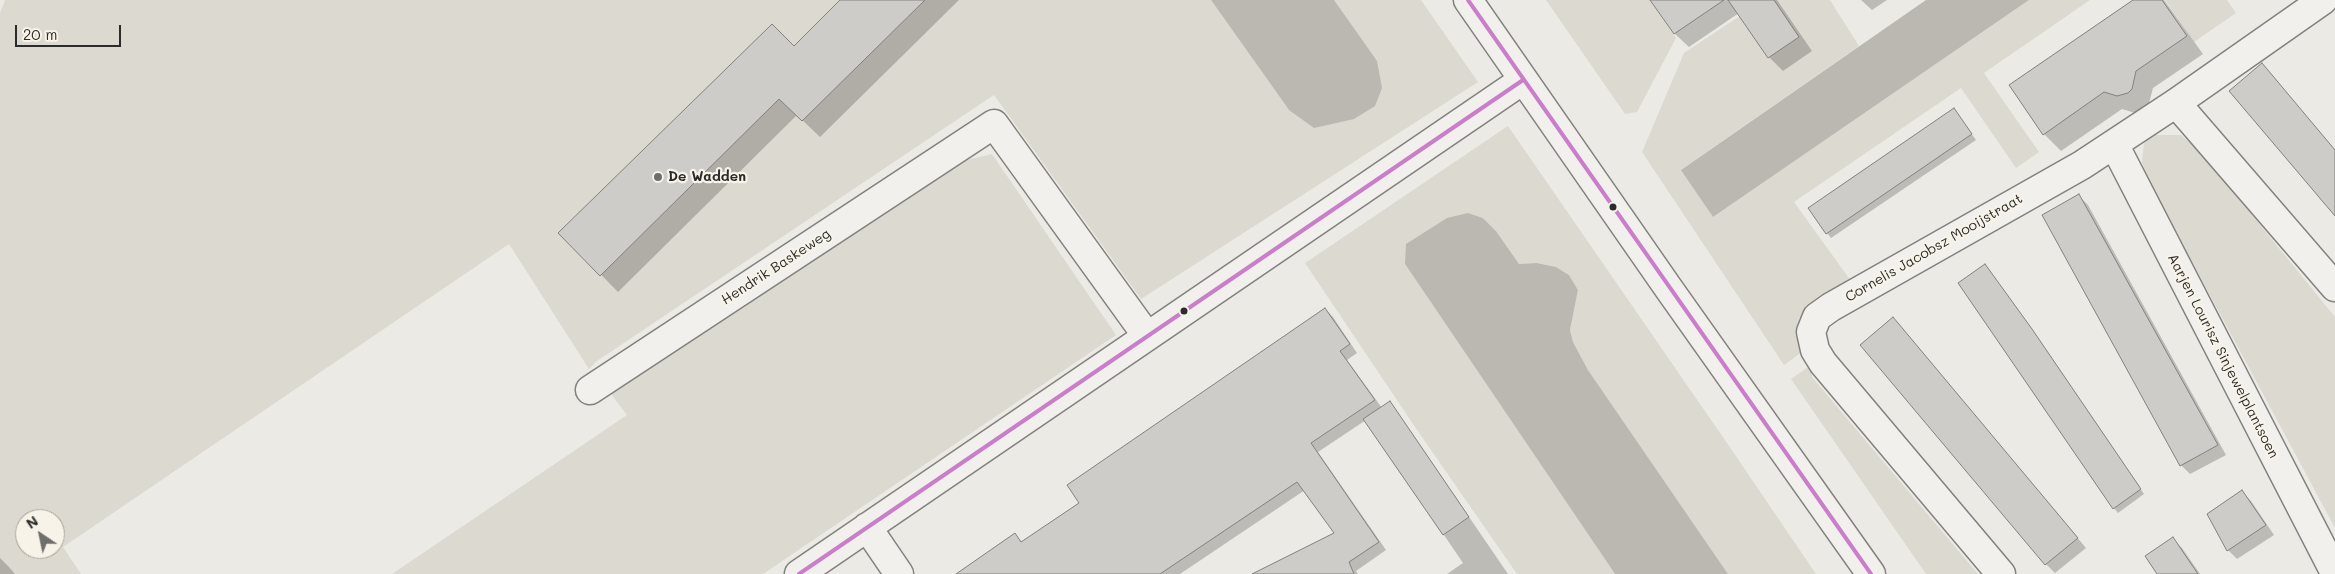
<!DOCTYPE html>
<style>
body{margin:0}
#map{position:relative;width:2335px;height:574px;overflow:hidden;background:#eceae4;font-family:Mali,sans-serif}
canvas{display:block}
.north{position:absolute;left:15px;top:509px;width:50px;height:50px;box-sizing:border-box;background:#f7f3e8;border:1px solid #a5a39c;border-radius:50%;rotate:326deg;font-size:14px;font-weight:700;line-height:20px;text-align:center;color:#2b2b2b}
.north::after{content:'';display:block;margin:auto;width:18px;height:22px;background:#6f6e6c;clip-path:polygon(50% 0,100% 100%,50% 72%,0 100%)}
.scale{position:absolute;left:15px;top:25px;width:106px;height:22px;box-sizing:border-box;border:2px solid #2b2b2b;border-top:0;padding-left:6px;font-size:15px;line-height:18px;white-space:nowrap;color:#2b2b2b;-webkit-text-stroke:4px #f7f3e8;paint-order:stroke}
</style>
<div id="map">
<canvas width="2335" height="574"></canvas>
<div class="north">N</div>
<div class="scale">20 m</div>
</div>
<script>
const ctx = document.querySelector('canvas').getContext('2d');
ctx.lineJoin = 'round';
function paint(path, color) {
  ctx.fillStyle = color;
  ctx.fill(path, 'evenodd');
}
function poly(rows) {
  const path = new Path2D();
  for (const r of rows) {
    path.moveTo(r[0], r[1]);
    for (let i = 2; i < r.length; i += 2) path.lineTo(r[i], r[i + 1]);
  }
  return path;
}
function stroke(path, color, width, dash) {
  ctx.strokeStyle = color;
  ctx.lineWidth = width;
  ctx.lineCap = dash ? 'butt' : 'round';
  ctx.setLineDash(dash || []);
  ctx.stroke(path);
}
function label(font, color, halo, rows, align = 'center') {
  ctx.font = font + ' Mali,sans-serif';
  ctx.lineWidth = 4.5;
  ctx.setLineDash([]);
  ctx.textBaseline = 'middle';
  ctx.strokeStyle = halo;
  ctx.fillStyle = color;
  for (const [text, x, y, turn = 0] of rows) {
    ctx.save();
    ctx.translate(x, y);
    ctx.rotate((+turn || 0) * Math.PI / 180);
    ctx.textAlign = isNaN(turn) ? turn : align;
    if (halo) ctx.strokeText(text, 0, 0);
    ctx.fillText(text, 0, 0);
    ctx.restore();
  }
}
const green = poly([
 [5,0,1211,0,1289,110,1340,9,1334,0,1421,0,1478,82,1141,299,994,95,597,361,589,369,509,244,63,547,81,574,0,574,0,13],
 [25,519,55,519,55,549,25,549],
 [1546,0,1650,0,1676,38,1637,112,1625,114],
 [1764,0,1830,0,1859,46,1682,169,1713,217,2029,0,2090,0,1984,73,2039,152,2016,168,1961,88,1794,202,1851,281,1811,306,1800,317,1795,334,1802,352,1784,365,1642,152,1684,53],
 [2165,0,2227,0,2236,13,2194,42],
 [1508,126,1727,443,1816,574,1728,574,1588,370,1573,342,1570,330,1578,290,1569,275,1556,267,1537,263,1519,264,1496,231,1483,218,1468,213,1405,264,1615,574,1517,574,1415,427,1305,263],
 [2154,135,2181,135,2201,152,2335,317,2335,528,2147,178,2142,162,2144,143],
 [992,154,1116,335,763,574,392,574,627,415,611,394,945,165],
 [1811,365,1812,377,1978,574,1926,574,1791,379]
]);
const water = poly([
 [1211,0,1334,0,1377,61,1382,88,1375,106,1354,119,1314,128,1289,110],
 [1926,0,2029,0,1713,217,1681,170],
 [1468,213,1483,218,1496,231,1519,264,1537,263,1556,267,1569,275,1578,290,1570,330,1573,342,1588,370,1728,574,1615,574,1405,264,1406,244,1447,218]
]);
const shadow = poly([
 [842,0,959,0,820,137,797,115,618,292,560,233,794,48],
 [1652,0,1777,0,1812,51,1783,71,1769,57,1739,13,1689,47,1675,34],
 [1861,0,1887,0,1872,10],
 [2136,0,2164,0,2203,54,2153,88,2148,107,2145,110,2135,113,2122,109,2061,151,2044,134],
 [1954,110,1976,140,1831,238,1827,233],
 [2079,196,2088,205,2226,455,2190,474,2181,465],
 [1985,266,2036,335,2144,494,2118,513,2114,508],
 [1325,309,1333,317,1357,353,1347,360,1382,408,1389,403,1396,410,1508,574,1447,574,1463,563,1366,420,1318,452,1386,550,1356,571,1358,574,1254,574,1336,534,1305,490,1180,574,991,574,1015,535,1023,543,1081,504],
 [1902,328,2086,548,2055,573,2046,564],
 [2241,491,2251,501,2274,535,2237,559,2228,550],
 [2173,539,2182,548,2200,574,2158,574],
 [0,558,9,567,15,574,0,574]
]);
const building = poly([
 [840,0,925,0,802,121,779,99,600,276,558,233,772,24,794,46,840,0],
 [1650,0,1724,0,1674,34,1650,0],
 [1728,0,1774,0,1799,37,1768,58,1728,0],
 [2133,0,2162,0,2187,36,2136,71,2132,89,2128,93,2117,96,2104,92,2043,135,2009,85,2133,0],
 [2262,63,2335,150,2335,216,2229,91,2262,63],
 [1954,108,1972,134,1826,234,1808,208,1954,108],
 [2079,194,2218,445,2180,466,2042,215,2079,194],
 [1985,264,2032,329,2141,489,2113,509,1958,283,1985,264],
 [1325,308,1350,344,1340,351,1375,400,1311,443,1379,542,1349,562,1354,574,1252,574,1334,533,1297,482,1160,574,956,574,1015,533,1021,542,1079,503,1067,485,1325,308],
 [1893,317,2078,538,2045,565,1860,345,1893,317],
 [1390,401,1469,517,1443,535,1363,419,1390,401],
 [2242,490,2266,525,2227,551,2207,514,2242,490],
 [2173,537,2198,574,2157,574,2145,556,2173,537]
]);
const street = poly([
 [2176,103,2335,287],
 [2114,144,2332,567],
 [590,390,994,124,1147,336],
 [867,527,899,574],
 [799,574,1523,80],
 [2001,574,1823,363,1815,350,1811,332,1817,317,1831,307,2082,165,2176,103,2323,0]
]);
const secondary = poly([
 [1468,0,1669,289,1871,574]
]);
const bus1 = poly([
 [1468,0,1871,574],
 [799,574,1523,80]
]);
const markers = [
 [658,177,5,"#6f6e6c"],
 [1613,207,4.5,"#2b2b2b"],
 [1184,311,4.5,"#2b2b2b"]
];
const poiNames = [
 ["De Wadden",668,177]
];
const streetNames = [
 ["Cornelis Jacobsz Mooijstraat",1934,248,-30],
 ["Hendrik Baskeweg",776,267,-33],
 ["Aarjen Lourisz Sinjewelplantsoen",2223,356,63]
];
paint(green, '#dcd9d1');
paint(water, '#bab8b0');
paint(shadow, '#0003');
paint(building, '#ceccc8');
stroke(building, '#82817e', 1);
stroke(street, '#82817e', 31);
stroke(secondary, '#82817e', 31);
stroke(street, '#f1f0ec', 28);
stroke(secondary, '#f1f0ec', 28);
stroke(bus1, '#ca7eca', 4);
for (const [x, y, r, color] of markers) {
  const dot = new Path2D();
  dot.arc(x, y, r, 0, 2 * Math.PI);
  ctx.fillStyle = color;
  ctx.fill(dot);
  stroke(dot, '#f7f3e8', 2);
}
label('bold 14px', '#2b2b2b', '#f7f3e8', poiNames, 'left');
label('14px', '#2b2b2b', '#f7f3e8', streetNames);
</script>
